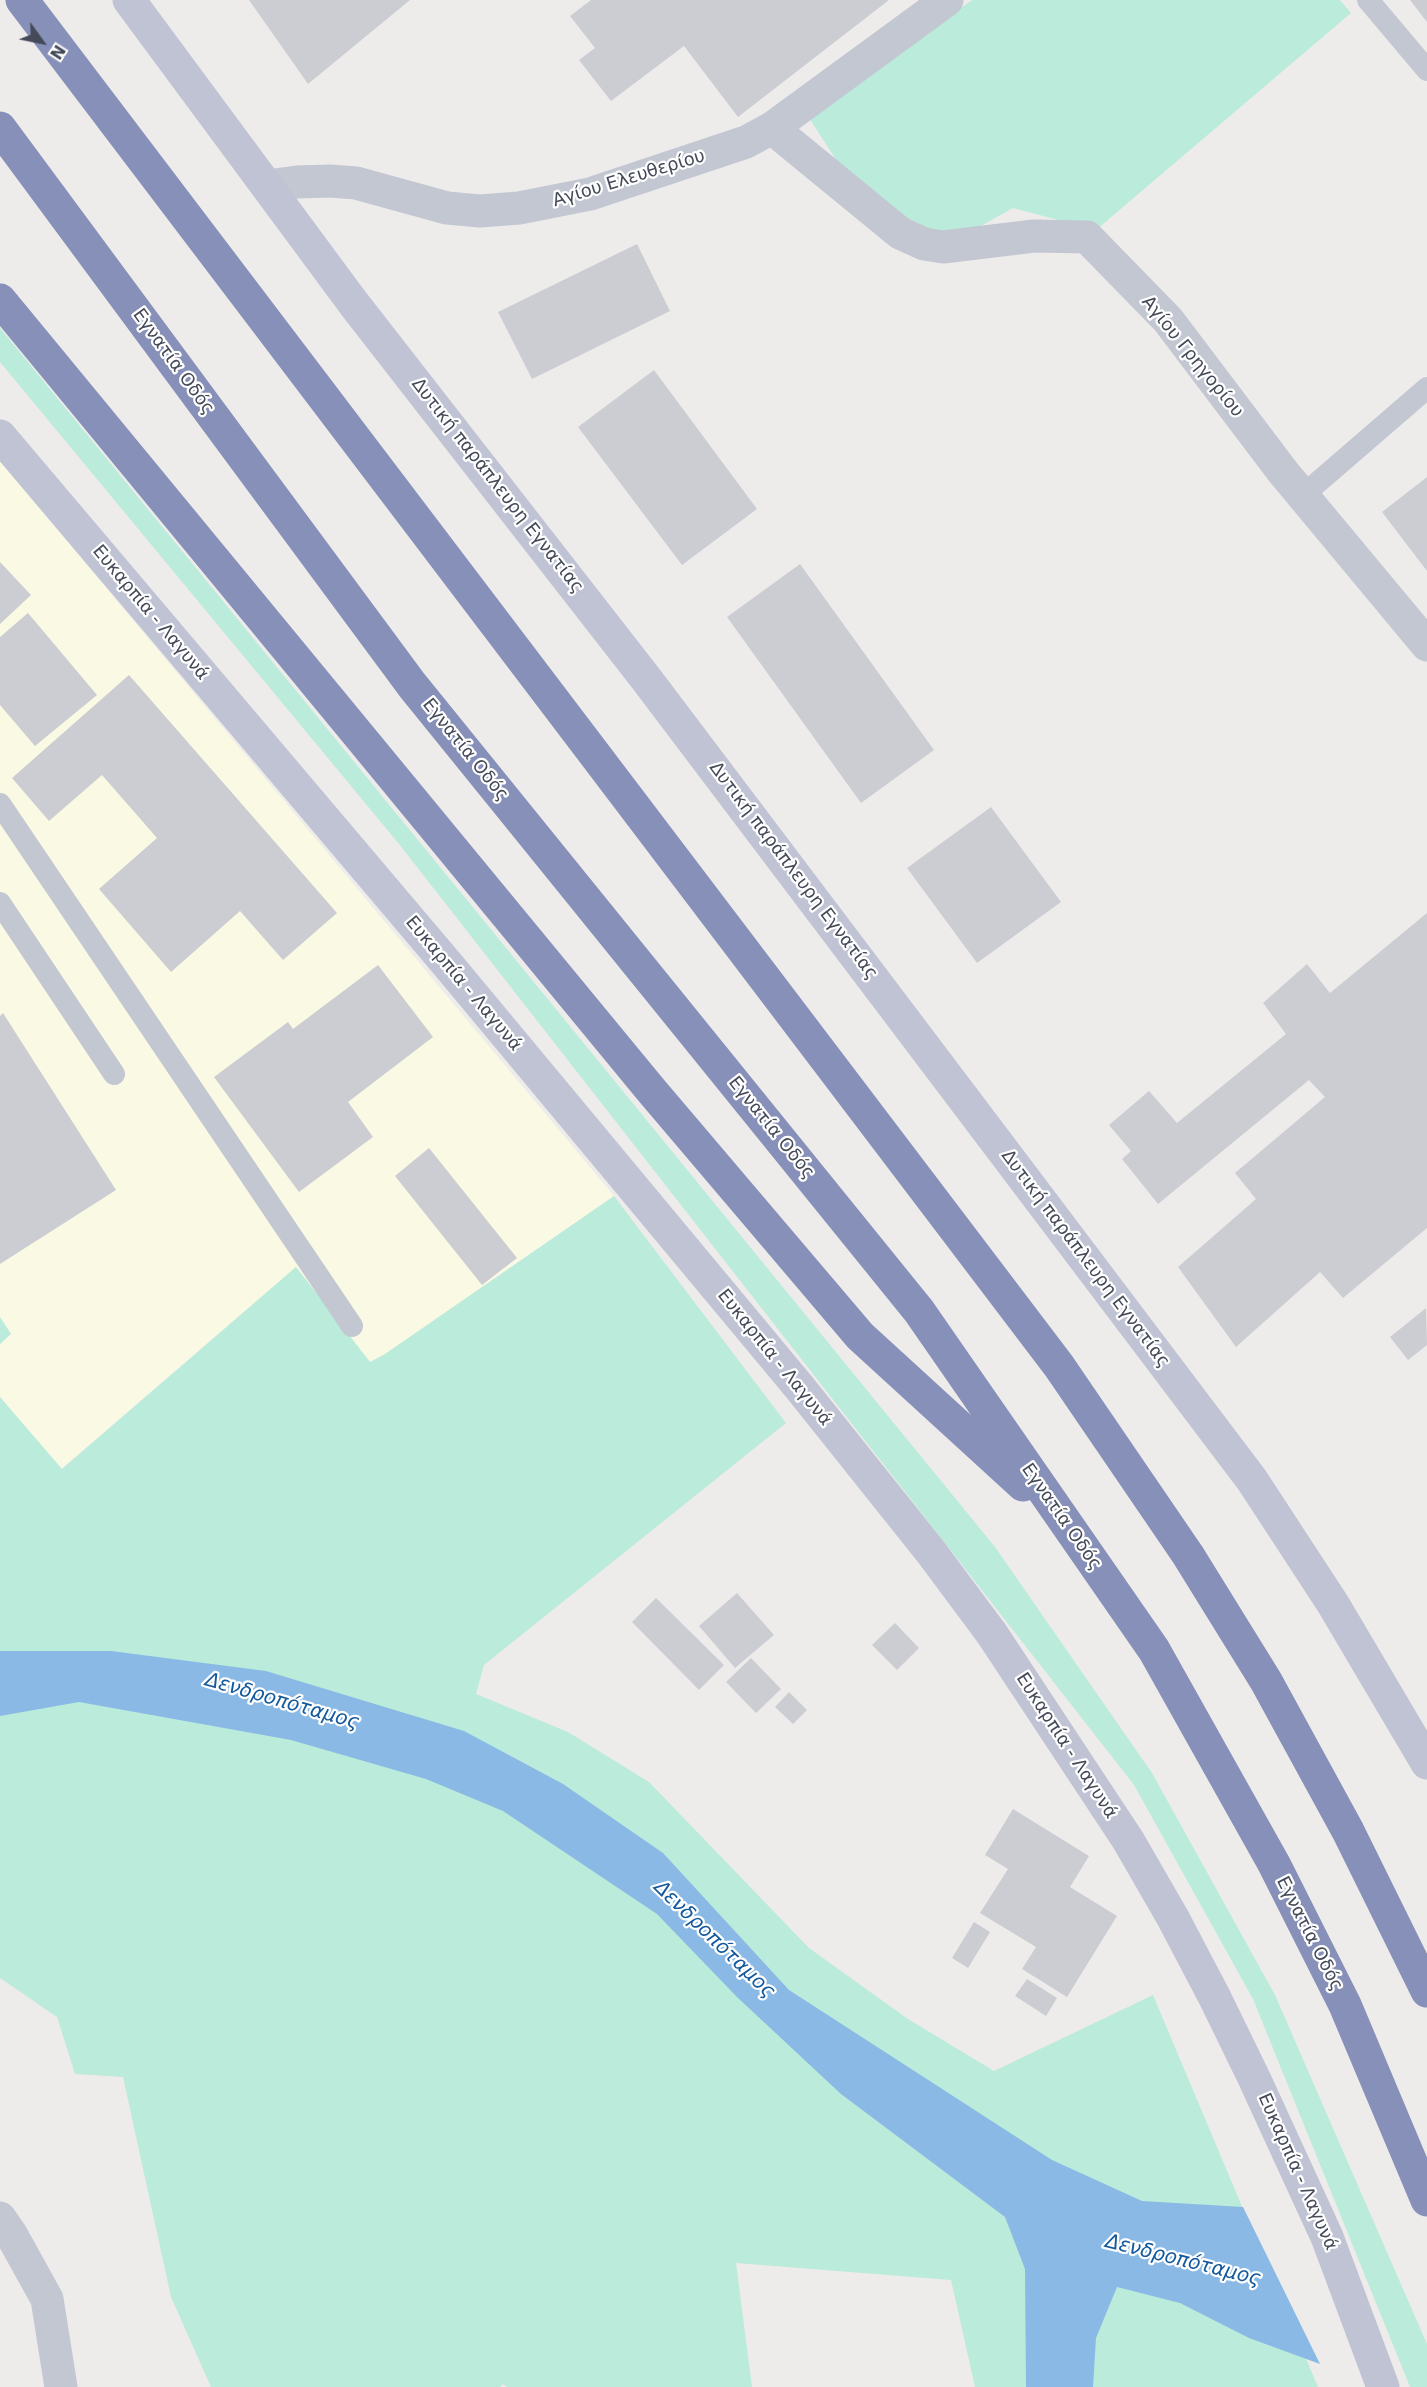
<!DOCTYPE html>
<meta charset="utf-8">
<style>
body{margin:0}
#map{position:relative;width:1427px;height:2387px;overflow:hidden;background:#eeeceb;font-family:"DejaVu Sans",sans-serif}
canvas{display:block}
.north{position:absolute;left:12px;top:12px;width:60px;height:60px;-webkit-text-stroke:4px #fff;paint-order:stroke;rotate:123deg;font-size:16px;font-weight:700;line-height:24px;text-align:center;color:#454a58}
.north::after{content:'';display:block;margin:auto;width:21px;height:27px;background:#454a58;clip-path:polygon(50% 0,100% 100%,50% 72%,0 100%)}
</style>
<div id="map">
<canvas width="1427" height="2387"></canvas>
<div class="north">N</div>
</div>
<script>
const ctx = document.querySelector('canvas').getContext('2d');
ctx.lineJoin = 'round';
function paint(path, color) {
  ctx.fillStyle = color;
  ctx.fill(path, 'evenodd');
}
function poly(rows) {
  const path = new Path2D();
  for (const r of rows) {
    path.moveTo(r[0], r[1]);
    for (let i = 2; i < r.length; i += 2) path.lineTo(r[i], r[i + 1]);
  }
  return path;
}
function stroke(path, color, width, dash) {
  ctx.strokeStyle = color;
  ctx.lineWidth = width;
  ctx.lineCap = dash ? 'butt' : 'round';
  ctx.setLineDash(dash || []);
  ctx.stroke(path);
}
function label(font, color, halo, rows, align = 'center') {
  ctx.font = font + ' "DejaVu Sans",sans-serif';
  ctx.lineWidth = 4.5;
  ctx.setLineDash([]);
  ctx.textBaseline = 'middle';
  ctx.strokeStyle = halo;
  ctx.fillStyle = color;
  for (const [text, x, y, turn = 0] of rows) {
    ctx.save();
    ctx.translate(x, y);
    ctx.rotate((+turn || 0) * Math.PI / 180);
    ctx.textAlign = isNaN(turn) ? turn : align;
    if (halo) ctx.strokeText(text, 0, 0);
    ctx.fillText(text, 0, 0);
    ctx.restore();
  }
}
const commercial = poly([
 [0,461,614,1196,385,1354,370,1362,296,1267,61,1469,0,1397,0,1344,11,1334,0,1317]
]);
const green = poly([
 [972,0,1340,0,1351,13,1096,230,1013,208,943,247,863,201,809,118],
 [0,328,995,1547,1152,1773,1275,1995,1427,2344,1427,2387,1410,2387,1253,1999,1134,1785,399,844,0,362],
 [614,1196,786,1423,484,1665,476,1694,568,1732,649,1782,809,1948,908,2019,994,2071,1153,1995,1318,2387,975,2387,951,2280,736,2263,752,2387,507,2387,503,2384,500,2387,211,2387,171,2297,123,2077,75,2074,57,2017,0,1978,0,1397,62,1469,296,1267,370,1362,385,1354],
 [0,1317,11,1334,0,1344]
]);
const water = poly([
 [0,1651,111,1651,266,1671,464,1731,563,1784,663,1853,789,1990,1052,2160,1142,2201,1243,2207,1320,2364,1249,2338,1180,2303,1117,2287,1096,2338,1093,2387,1026,2387,1025,2269,1005,2217,841,2094,737,1997,657,1914,503,1811,426,1779,291,1740,79,1702,0,1716]
]);
const building = poly([
 [249,0,410,0,308,84],
 [591,0,889,0,738,117,684,46,611,101,579,60,595,48,570,16],
 [1410,0,1427,0,1427,22],
 [637,244,670,311,532,379,498,312],
 [654,370,757,509,682,565,578,427],
 [1427,477,1427,571,1382,512],
 [0,562,31,595,0,624],
 [800,564,934,750,861,803,727,617],
 [28,613,97,695,35,746,0,705,0,637],
 [129,675,337,913,283,960,240,911,171,972,99,889,157,838,102,775,49,821,12,778],
 [991,807,1061,902,977,963,907,868],
 [1427,913,1427,1228,1343,1298,1320,1272,1236,1347,1178,1267,1256,1199,1235,1173,1325,1097,1309,1080,1158,1204,1122,1159,1131,1151,1109,1125,1149,1091,1177,1123,1286,1034,1263,1003,1307,964,1330,993],
 [378,965,433,1037,348,1102,373,1137,299,1192,214,1077,288,1022,293,1029],
 [3,1013,116,1190,0,1264,0,1016],
 [429,1148,517,1258,482,1285,395,1176],
 [1426,1308,1427,1345,1408,1360,1390,1337],
 [737,1593,774,1635,735,1668,699,1626],
 [656,1598,724,1665,699,1690,632,1622],
 [895,1623,919,1648,897,1670,872,1645],
 [751,1658,781,1689,756,1713,726,1682],
 [789,1692,807,1710,793,1724,775,1707],
 [1013,1809,1089,1856,1070,1887,1117,1916,1067,1997,1022,1969,1036,1947,980,1913,1008,1869,985,1855],
 [974,1922,990,1932,968,1968,952,1958],
 [1027,1979,1057,1998,1046,2016,1015,1996]
]);
const lane = poly([
 [1368,0,1427,70],
 [1302,496,1427,388],
 [0,804,352,1326],
 [0,903,114,1074]
]);
const street = poly([
 [772,128,900,233,924,244,943,247,1034,236,1087,237,1168,320,1283,472,1427,645],
 [267,186,297,182,330,181,356,183,447,208,480,211,519,208,590,194,746,142,772,128,947,0],
 [0,2218,11,2234,47,2299,61,2387]
]);
const secondary = poly([
 [129,0,354,304,647,680,1252,1480,1333,1604,1427,1763],
 [0,436,448,965,800,1388,931,1552,992,1634,1128,1840,1173,1918,1215,1998,1254,2078,1327,2237,1383,2387]
]);
const highway = poly([
 [22,0,1059,1366,1188,1555,1266,1681,1348,1831,1427,1991],
 [0,128,412,685,919,1311,1154,1650,1274,1864,1345,2005,1427,2200],
 [0,300,651,1090,860,1336,1023,1485]
]);
const streetNames = [
 ["Αγίου Ελευθερίου",629,179,-17],
 ["Αγίου Γρηγορίου",1192,357,51],
 ["Εγνατία Οδός",173,362,54],
 ["Δυτική παράπλευρη Εγνατίας",497,486,52],
 ["Ευκαρπία - Λαγυνά",150,613,50],
 ["Εγνατία Οδός",465,750,51],
 ["Δυτική παράπλευρη Εγνατίας",793,871,53],
 ["Ευκαρπία - Λαγυνά",463,984,50],
 ["Εγνατία Οδός",771,1128,51],
 ["Δυτική παράπλευρη Εγνατίας",1085,1259,53],
 ["Ευκαρπία - Λαγυνά",774,1358,51],
 ["Εγνατία Οδός",1061,1517,55],
 ["Ευκαρπία - Λαγυνά",1066,1746,57],
 ["Εγνατία Οδός",1309,1934,63],
 ["Ευκαρπία - Λαγυνά",1297,2172,66]
];
const waterNames = [
 ["Δενδροπόταμος",282,1702,16],
 ["Δενδροπόταμος",714,1940,44],
 ["Δενδροπόταμος",1183,2261,14]
];
paint(commercial, '#fafae4');
paint(green, '#bbebdb');
paint(water, '#8ab9e5');
paint(building, '#cbcdd3');
stroke(lane, '#c2c7d2', 22);
stroke(street, '#c2c7d2', 33);
stroke(secondary, '#bfc3d4', 33);
stroke(highway, '#8690b8', 33);
label('18px', '#454a58', '#fff', streetNames);
label('italic 20px', '#14599c', '#fff', waterNames);
</script>
